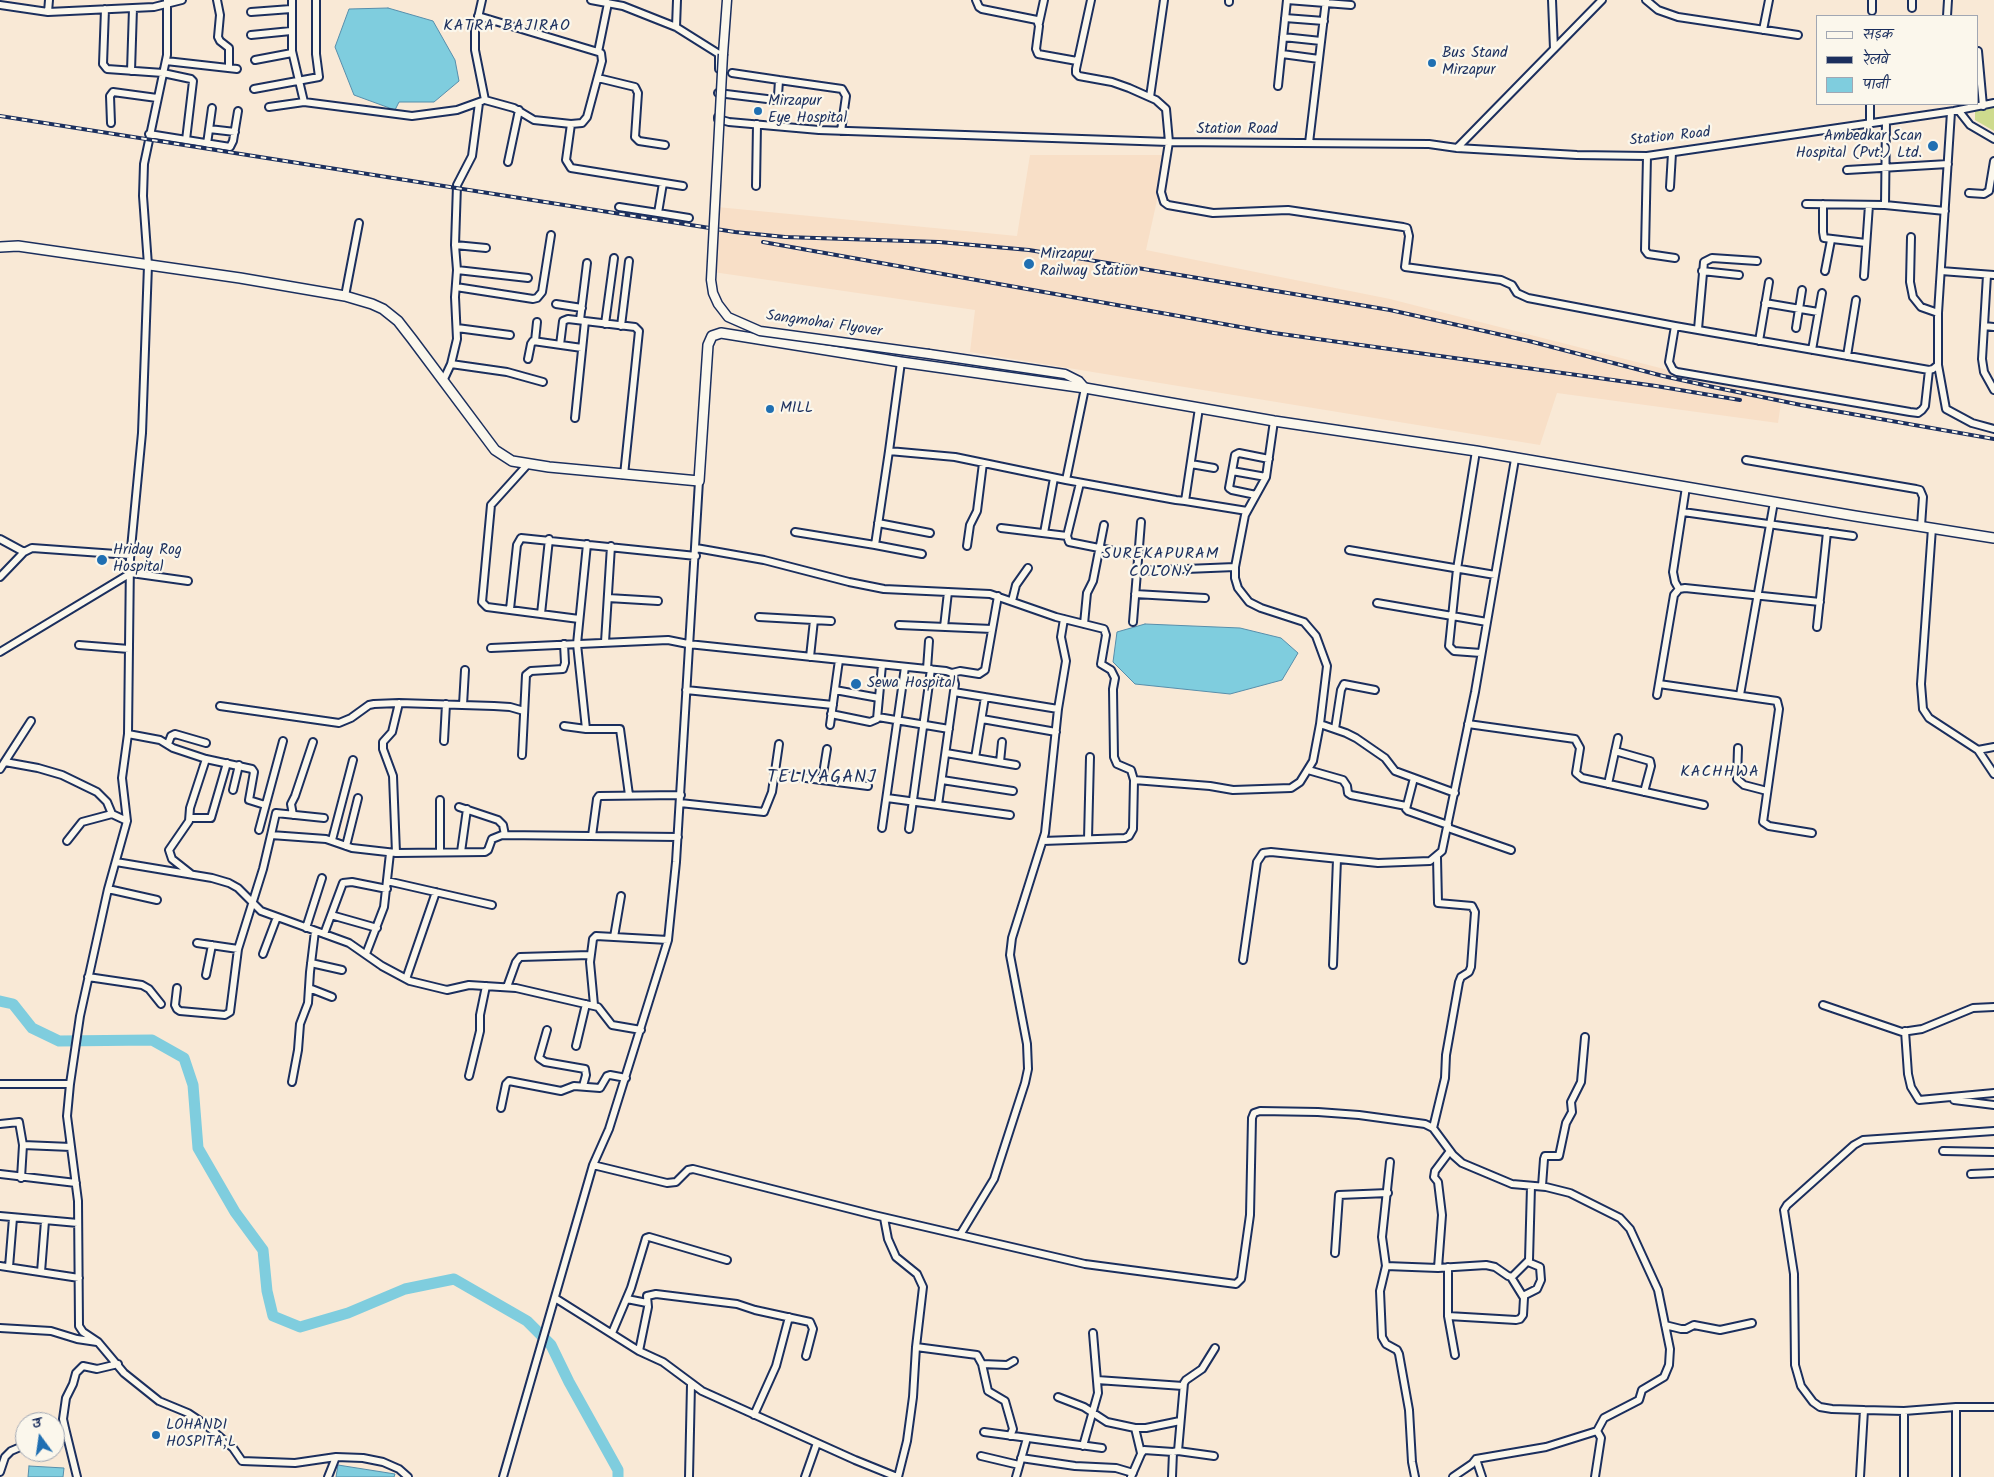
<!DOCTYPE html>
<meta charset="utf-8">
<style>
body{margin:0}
#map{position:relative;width:1994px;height:1477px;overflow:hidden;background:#f9e9d6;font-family:Kalam,"Playpen Sans Deva",sans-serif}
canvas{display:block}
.legend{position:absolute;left:1816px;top:15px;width:162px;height:90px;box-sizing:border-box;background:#fbf7ec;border:1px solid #a1a7b3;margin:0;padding:6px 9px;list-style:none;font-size:15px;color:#1b2f5e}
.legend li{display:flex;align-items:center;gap:10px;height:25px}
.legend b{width:25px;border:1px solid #a1a7b3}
.north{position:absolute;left:15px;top:1412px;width:50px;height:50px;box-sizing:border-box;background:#fbf7ec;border:1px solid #a1a7b3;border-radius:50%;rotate:346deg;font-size:14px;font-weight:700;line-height:20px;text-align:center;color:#1b2f5e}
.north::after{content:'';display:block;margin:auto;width:18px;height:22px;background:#1f6fb2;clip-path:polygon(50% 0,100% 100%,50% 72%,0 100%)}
</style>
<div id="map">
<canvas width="1994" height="1477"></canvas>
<ul class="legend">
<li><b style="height:6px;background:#fbf7ec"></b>सड़क</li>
<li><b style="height:6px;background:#1b2f5e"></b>रेलवे</li>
<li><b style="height:14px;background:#7fcdde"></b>पानी</li>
</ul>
<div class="north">उ</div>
</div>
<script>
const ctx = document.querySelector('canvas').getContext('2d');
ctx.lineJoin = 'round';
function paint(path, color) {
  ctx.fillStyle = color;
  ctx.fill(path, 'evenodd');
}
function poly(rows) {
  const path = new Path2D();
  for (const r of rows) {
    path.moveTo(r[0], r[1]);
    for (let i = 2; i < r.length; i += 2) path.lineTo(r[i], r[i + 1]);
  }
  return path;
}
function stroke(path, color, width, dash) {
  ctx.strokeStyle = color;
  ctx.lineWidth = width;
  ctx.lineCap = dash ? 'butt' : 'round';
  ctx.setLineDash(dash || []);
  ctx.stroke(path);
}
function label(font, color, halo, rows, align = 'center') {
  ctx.font = font + ' Kalam,sans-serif';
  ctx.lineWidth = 4.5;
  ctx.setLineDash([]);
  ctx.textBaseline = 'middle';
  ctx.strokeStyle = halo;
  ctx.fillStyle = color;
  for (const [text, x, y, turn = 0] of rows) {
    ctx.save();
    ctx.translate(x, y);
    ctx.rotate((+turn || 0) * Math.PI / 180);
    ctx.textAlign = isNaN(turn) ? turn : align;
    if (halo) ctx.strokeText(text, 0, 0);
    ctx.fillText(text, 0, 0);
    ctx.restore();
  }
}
const built = poly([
 [1030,155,1167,155,1146,250,1390,299,1672,371,1782,395,1778,423,1557,393,1540,445,970,352,975,310,713,272,717,207,1017,236]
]);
const green = poly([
 [1994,107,1994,131,1975,120,1975,111]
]);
const water = poly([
 [388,8,433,21,455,60,459,81,434,102,399,102,395,110,354,95,335,47,349,9,388,8],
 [1145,624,1240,628,1281,638,1298,653,1282,680,1230,694,1135,684,1113,662,1117,632,1145,624],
 [338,1465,395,1474,394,1477,336,1477,338,1465],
 [29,1466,64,1468,63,1477,28,1477,29,1466]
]);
const river = poly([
 [0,1001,13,1004,32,1028,59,1041,152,1040,184,1058,193,1085,198,1148,235,1212,263,1250,267,1291,273,1316,300,1327,348,1313,405,1289,454,1279,527,1321,551,1345,569,1382,618,1470,618,1477]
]);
const minor = poly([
 [167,0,167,55,144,164,143,196,148,265,142,433,130,559,128,734,122,778,127,821,108,889,80,1016,70,1084,67,1116,78,1201,79,1326,83,1332,98,1342,124,1373,159,1401,188,1413,206,1425,233,1448,242,1461,295,1463,336,1457,363,1458,383,1462,399,1469,408,1477],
 [217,0,220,15,218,37,220,41,229,48,229,68],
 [292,0,292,51,304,102],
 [482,0,475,31,475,50,485,100,514,108,534,120,571,124,582,123,587,117,602,61,601,53,598,52],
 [591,0,623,6,676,27,719,54,719,69],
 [976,0,979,7,982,9,1037,20,1039,26,1036,49,1038,54,1077,61],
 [1091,0,1076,69,1076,73,1079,76,1112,82,1129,88,1156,100,1166,109,1169,142,1161,192,1164,202,1168,205,1213,213,1288,210,1403,227,1407,228,1409,236,1405,267,1501,280,1512,285,1517,293,1528,298,1675,326,1929,370,1933,369,1938,365,1938,313,1951,112],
 [1229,0,1229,2],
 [1287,0,1351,5],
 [1552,0,1554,49],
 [1646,0,1658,10,1678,17,1798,35],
 [1872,0,1872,11],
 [0,5,48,12,154,7,182,0],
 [1912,8,1912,0],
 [105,9,103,64,107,69,163,73,191,79,193,81,186,140],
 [48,12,49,0],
 [251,12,291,9],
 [478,16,598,52,608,3],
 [1947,16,1948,0],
 [1285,18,1324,21],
 [1039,23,1044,0],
 [676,27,677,0],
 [1763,30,1769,0],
 [251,35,291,31],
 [1283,37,1321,41],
 [1978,51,1983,106],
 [1282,54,1319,59],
 [255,60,292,53],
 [166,61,237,69],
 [131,71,133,8],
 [732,73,779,80],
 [598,78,635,87,638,93,635,137,639,141,665,145],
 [1278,86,1287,0],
 [254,89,319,77,316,54,316,0],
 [718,93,775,100,778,96,779,80,842,89,846,96,841,131],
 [1150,97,1164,0],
 [269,107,304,102,412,116,457,110,482,101],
 [1959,111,1970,125,1994,139],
 [718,117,718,119,729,122,819,130,1169,142,1429,144,1457,148,1577,155,1647,156,1954,111,1994,103],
 [111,123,110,96,113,92,157,98],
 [571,124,566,160,571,168,683,186],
 [1870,124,1870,104],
 [209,129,235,132],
 [149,134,230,147,233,141,238,111],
 [1309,143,1326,0],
 [207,144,212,108],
 [1457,148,1602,0],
 [1647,156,1645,250,1648,254,1675,258],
 [508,162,519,110],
 [1847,170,1948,164],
 [663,183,658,213,689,218],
 [756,186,757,124],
 [1670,187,1672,153],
 [1969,193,1984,194,1989,191,1994,161],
 [1806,204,1885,205,1945,211],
 [1823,204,1823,232,1824,238,1866,243],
 [1885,205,1886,121],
 [619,207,658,213],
 [1911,237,1910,282,1913,297,1921,307,1938,313],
 [455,245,486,248],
 [457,270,528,278],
 [1702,271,1739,275],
 [1825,271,1831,240],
 [1941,271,1994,275],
 [1987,275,1982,359,1984,372,1994,390],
 [1864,276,1869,205],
 [456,287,533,299,537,298,542,292,551,235],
 [345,296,359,223],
 [1765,303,1818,312],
 [556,304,582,308],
 [580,320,587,263],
 [605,324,614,258],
 [621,326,629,261],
 [1675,326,1669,362,1673,370,1677,372,1910,412,1918,413,1922,410,1925,406,1929,370],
 [1984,326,1994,327],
 [457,328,510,335],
 [1796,328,1802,290],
 [1698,329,1704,262,1712,258,1757,261],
 [535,341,537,322],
 [1759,341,1769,282],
 [560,345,563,321,568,319,635,327,639,331,624,475],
 [1812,350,1822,293],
 [1847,356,1856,300],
 [528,359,531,344,533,341,582,348],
 [901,362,889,451,955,457,1066,480,1176,500,1185,501,1199,408],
 [451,364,507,372,543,382],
 [1938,365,1946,409,1972,423,1994,429],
 [443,381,451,364,457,339,455,297,457,270,455,245,457,185,472,156,479,103],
 [575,418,585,321],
 [1274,421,1266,477,1245,515,1235,567,1235,578,1238,588,1249,602,1261,608,1304,622,1316,636,1327,666,1320,724,1346,733,1356,738,1385,758,1395,771,1455,793],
 [1476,451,1457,569,1449,646,1454,651,1481,653],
 [1746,460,1916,489,1920,490,1923,497,1921,526],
 [528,464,491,505,482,602,487,607,579,619],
 [1191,464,1214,468],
 [1232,471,1266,477],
 [1066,480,1085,388],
 [1080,483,1067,536,1069,542,1139,556],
 [1256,495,1232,490,1229,488,1235,455,1239,453,1269,459],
 [1185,501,1247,511],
 [1683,512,1853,536],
 [878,523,930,533],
 [1001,528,1067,536],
 [1932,528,1921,684,1923,709,1929,718,1978,750,1994,774],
 [795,532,875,545,889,451],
 [1044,533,1054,478],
 [0,539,24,552],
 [875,545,922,554],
 [967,546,970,525,977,511,983,463],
 [696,548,764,560,849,582,884,589,990,594,1056,617,1104,629,1106,635,1101,664,1111,670,1115,678,1113,689,1114,757,1117,764,1131,770,1134,780,1210,786,1233,790,1291,788,1300,782,1313,761,1320,724],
 [1349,550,1495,575],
 [1137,571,1235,567],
 [0,577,24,552,32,548,130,555],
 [1679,589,1675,582,1673,572,1686,487],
 [1135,594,1205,598],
 [608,598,658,601],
 [1012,601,1016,585,1028,568],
 [1377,603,1487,622],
 [510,609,517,545,521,538,696,556],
 [541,614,549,539],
 [759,617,831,621],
 [1133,622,1141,522],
 [1084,624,1087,593,1093,581,1104,525],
 [899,625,992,629],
 [944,627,948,592],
 [1817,627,1827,532],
 [605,642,611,546],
 [79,645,129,649],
 [491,648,668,640,688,644,946,671,952,673,955,684,938,805,1010,815],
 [0,652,131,573,188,581],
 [810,657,814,620],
 [927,669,929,641],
 [952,673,960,671,979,674,985,670,998,596],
 [1659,684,1777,701,1779,709,1763,822,1769,826,1812,833],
 [686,690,833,705],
 [835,690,879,698],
 [954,692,1058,709],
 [1657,695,1674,595,1679,589,1685,588,1820,602],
 [1740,695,1774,502],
 [463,705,465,670],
 [220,706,339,723,351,718,369,705,374,704,399,703,494,706,510,707,524,711],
 [831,714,870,722,877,719,882,665],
 [878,717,949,729],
 [982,719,1056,732],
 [1468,724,1575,739,1580,748,1576,773,1582,778,1704,805],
 [830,725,839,660],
 [564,726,586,729,620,729,629,795],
 [586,729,577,644,587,544],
 [1335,729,1341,690,1344,684,1375,690],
 [128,734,160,740,173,748,206,759,252,769,254,772,249,800,265,805],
 [444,741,446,704],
 [168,744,171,736,175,734,206,743],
 [1738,748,1737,779,1744,785,1767,791],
 [1978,750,1994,747],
 [1615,751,1650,761,1651,766,1644,792],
 [946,753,1016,765],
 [522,755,526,675,531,671,563,669,565,663,564,644],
 [975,758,985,697],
 [5,762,38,768,62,775,97,792,107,802,112,814,127,821],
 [1000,762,1002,742],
 [0,769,31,721],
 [1308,770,1343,780,1347,786,1348,793,1351,795,1406,806],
 [775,774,868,786],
 [1414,778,1406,809,1408,811,1448,825],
 [822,780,827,749],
 [942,780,1013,791],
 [1608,784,1618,738],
 [233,790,239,765],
 [887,798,938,805],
 [680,803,764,812,772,792,779,744],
 [459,807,498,820,503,825,505,835],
 [293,815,291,804,295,796,313,742],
 [190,818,211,818,227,763],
 [882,828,905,667],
 [1448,828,1511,850],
 [909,829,931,669],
 [259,830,283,741],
 [271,835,276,813,324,818],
 [592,836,597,799,599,796,681,795],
 [1088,839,1090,757],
 [332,840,353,760],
 [67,841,82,822,112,814],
 [1043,841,1125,838,1129,836,1133,829,1134,780],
 [346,846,358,798],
 [440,852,440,800],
 [461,852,467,809],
 [396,853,393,776,383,749,383,742,392,732,399,703],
 [116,862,212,878,229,883,238,888,261,911,349,943,382,966,410,981,447,990,469,985,516,988,598,1007,612,1025,641,1030],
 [191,874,172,859,169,850,189,821,190,808,206,759],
 [387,881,492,905],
 [108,889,157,900],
 [331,915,377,928],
 [306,928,322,878],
 [324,934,343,883,352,882,387,889],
 [614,937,621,896],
 [197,943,238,949],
 [263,954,277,917],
 [366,954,384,907,390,853],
 [1243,960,1257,862,1263,853,1271,852,1378,863,1430,861,1442,851,1475,692,1515,459],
 [311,963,342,970],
 [1333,965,1337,859],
 [206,975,212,945],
 [88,977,142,985,149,989,161,1004],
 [406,979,436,892],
 [507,987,516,962,520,957,590,955],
 [177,988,175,1005,177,1009,180,1011,225,1015,230,1012,238,949,263,869,271,835,326,839,352,848,396,853,485,852,488,850,492,839,502,835,678,837],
 [309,988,332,997],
 [594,1005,590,962,593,939,596,936,668,940],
 [1823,1005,1902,1032,1922,1029,1973,1008,1994,1007],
 [547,1030,539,1058,545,1062,585,1069,586,1075,583,1086],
 [1905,1031,1908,1074,1911,1087,1919,1100,1994,1093],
 [576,1046,586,1004],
 [469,1076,480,1031,480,1015,486,986],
 [292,1082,298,1050,300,1024,308,1003,310,972,315,931],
 [0,1084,70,1084],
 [1954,1100,1994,1105],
 [501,1108,506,1084,509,1081,561,1091,574,1086,600,1088,607,1076,610,1075,626,1078],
 [0,1124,19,1122,23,1145,21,1178],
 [1433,1128,1445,1078,1446,1055,1459,982,1461,977,1469,972,1471,967,1475,912,1472,906,1438,903,1437,857],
 [1994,1131,1863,1140,1854,1145,1787,1205,1784,1210,1794,1274,1795,1365,1801,1386,1813,1402,1820,1407,1832,1409,1864,1410,1904,1411,1956,1407,1994,1407],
 [23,1145,71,1147],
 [1943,1151,1994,1152],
 [1390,1162,1382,1237,1386,1266,1380,1291,1382,1337,1386,1344,1397,1350,1399,1354,1409,1410,1412,1462,1415,1477],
 [593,1165,667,1183,676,1182,688,1170,693,1169,874,1215,1085,1264,1236,1284,1241,1279,1250,1215,1252,1118,1254,1113,1260,1111,1318,1112,1359,1115,1425,1124,1433,1128,1453,1155,1462,1163,1512,1184,1546,1187,1570,1193,1620,1218,1630,1229,1658,1290,1670,1349,1669,1365,1664,1377,1642,1390,1639,1400,1604,1418,1597,1431,1546,1447,1476,1459,1472,1464,1453,1477],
 [0,1174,76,1183],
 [1971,1174,1994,1173],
 [1542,1186,1544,1159,1545,1156,1559,1156,1566,1123,1572,1112,1571,1102,1581,1082,1585,1037],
 [0,1216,78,1223],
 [884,1218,888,1239,896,1257,917,1274,923,1287,916,1347,913,1397,907,1441,898,1477],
 [960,1235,994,1179,1025,1083,1028,1069,1027,1044,1010,955,1012,938,1045,833,1058,709,1066,661,1061,637,1064,619],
 [1335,1253,1339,1195,1388,1193],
 [0,1266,79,1278],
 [1386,1266,1438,1268,1486,1265,1495,1267,1508,1276,1512,1277,1529,1260,1531,1186],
 [9,1267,13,1218],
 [1448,1267,1448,1316,1455,1355],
 [1438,1268,1442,1215,1438,1182,1434,1177,1435,1171,1450,1151],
 [41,1272,45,1221],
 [1523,1296,1537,1289,1541,1280,1540,1267,1528,1262],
 [555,1298,639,1351,663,1362,702,1391,855,1460,897,1477],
 [627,1299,647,1303],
 [1448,1316,1516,1320,1520,1319,1523,1315,1524,1298,1511,1277],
 [1665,1325,1681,1329,1686,1329,1694,1325,1720,1330,1752,1323],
 [0,1328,51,1331,77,1339,97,1342],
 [612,1333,631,1288,646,1238,649,1237,727,1260],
 [916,1347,977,1355,982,1364,988,1391,1005,1401,1013,1429,1010,1436],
 [639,1351,648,1307,647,1296,656,1294,737,1304,755,1310,810,1322,813,1329,806,1356],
 [982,1364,1007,1365,1014,1361],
 [1097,1380,1183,1386],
 [1058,1397,1084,1407,1107,1422,1135,1428,1146,1428,1180,1421],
 [1904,1411,1904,1477],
 [754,1415,776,1366,789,1317],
 [1135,1428,1141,1453],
 [984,1432,1102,1448],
 [55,1436,65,1428],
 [1083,1446,1098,1393,1093,1333],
 [1178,1451,1214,1456],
 [981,1456,1019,1465],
 [1021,1458,1075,1466,1116,1468,1133,1473],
 [1476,1459,1482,1477],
 [0,1472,5,1457,11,1451,25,1445],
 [77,1477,65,1428,63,1419,66,1398,73,1384,76,1373,83,1366,97,1369,118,1364],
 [328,1477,336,1457],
 [503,1477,593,1165,609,1129,668,940,676,862,699,481],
 [689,1477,691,1384],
 [805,1477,817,1443],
 [1016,1477,1027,1438],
 [1131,1477,1141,1454,1144,1450,1173,1452],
 [1172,1477,1173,1452,1178,1451,1184,1383,1186,1380,1202,1369,1215,1348],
 [1595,1477,1601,1438,1597,1431],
 [1860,1477,1864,1410],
 [1956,1477,1956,1407]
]);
const major = poly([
 [723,54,727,0],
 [929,354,1065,374,1079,381,1085,388]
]);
const highway = poly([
 [0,247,18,246,240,278,345,296,372,304,383,309,398,321,412,339,495,450,512,461,549,467,699,481,708,345,712,336,721,333,901,362,1085,388,1274,421,1476,451,1855,516,1994,538]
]);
const rail = poly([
 [0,116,735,232,785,237,939,242,1029,250,1390,310,1529,341,1663,376,1713,387,1801,405,1994,439],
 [763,242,1274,333,1656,386,1740,400]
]);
const majorBridge = poly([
 [723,54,711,280,713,293,718,304,728,317,760,331,929,354]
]);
const markers = [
 [1432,63,5,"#1f6fb2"],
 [758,111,5,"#1f6fb2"],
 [1933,146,6,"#1f6fb2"],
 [1029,264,6,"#1f6fb2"],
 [770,409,5,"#1f6fb2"],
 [102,560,6,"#1f6fb2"],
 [856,684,6,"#1f6fb2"],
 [156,1435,5,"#1f6fb2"]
];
const poiNames = [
 ["Bus Stand",1442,54],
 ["Mirzapur",1442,71],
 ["Mirzapur",768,102],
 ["Eye Hospital",768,119],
 ["Ambedkar Scan",1922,137,"right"],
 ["Hospital (Pvt.) Ltd.",1922,154,"right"],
 ["Mirzapur",1040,255],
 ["Railway Station",1040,272],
 ["MILL",780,409],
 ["Hriday Rog",113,551],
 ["Hospital",113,568],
 ["Sewa Hospital",867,684],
 ["LOHANDI",166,1426],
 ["HOSPITA;L",166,1443]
];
const streetNames = [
 ["Station Road",1237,130],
 ["Station Road",1670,138,-6],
 ["Sangmohai Flyover",824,325,8]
];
const neighbourhoodNames = [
 ["KATRA BAJIRAO",507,27],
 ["SUREKAPURAM",1161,555],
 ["COLONY",1161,573],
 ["KACHHWA",1720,773]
];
const quarterNames = [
 ["TELIYAGANJ",822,779]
];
paint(built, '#f8dfc7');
paint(green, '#cedb8e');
paint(water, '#7fcdde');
stroke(water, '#578eab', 1);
stroke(river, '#7fcdde', 11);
stroke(minor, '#1b2f5e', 10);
stroke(major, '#1b2f5e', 11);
stroke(highway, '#1b2f5e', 12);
stroke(minor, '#fbf7ec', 6);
stroke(major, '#fbf7ec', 8);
stroke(highway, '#fbf7ec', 9);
stroke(rail, '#1b2f5e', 4);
stroke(rail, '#fbf7ec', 2, [5.5]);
stroke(majorBridge, '#1b2f5e', 11, []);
stroke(majorBridge, '#fbf7ec', 8);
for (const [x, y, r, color] of markers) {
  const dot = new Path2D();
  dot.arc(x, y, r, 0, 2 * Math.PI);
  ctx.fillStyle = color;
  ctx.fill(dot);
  stroke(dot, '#fbf7ec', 2);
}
label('15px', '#1b2f5e', '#fbf7ec', poiNames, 'left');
label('15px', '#1b2f5e', '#fbf7ec', streetNames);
ctx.letterSpacing = '1px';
label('16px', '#1b2f5e', '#fbf7ec', neighbourhoodNames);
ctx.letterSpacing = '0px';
ctx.letterSpacing = '1px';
label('18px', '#1b2f5e', '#fbf7ec', quarterNames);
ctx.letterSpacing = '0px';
</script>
